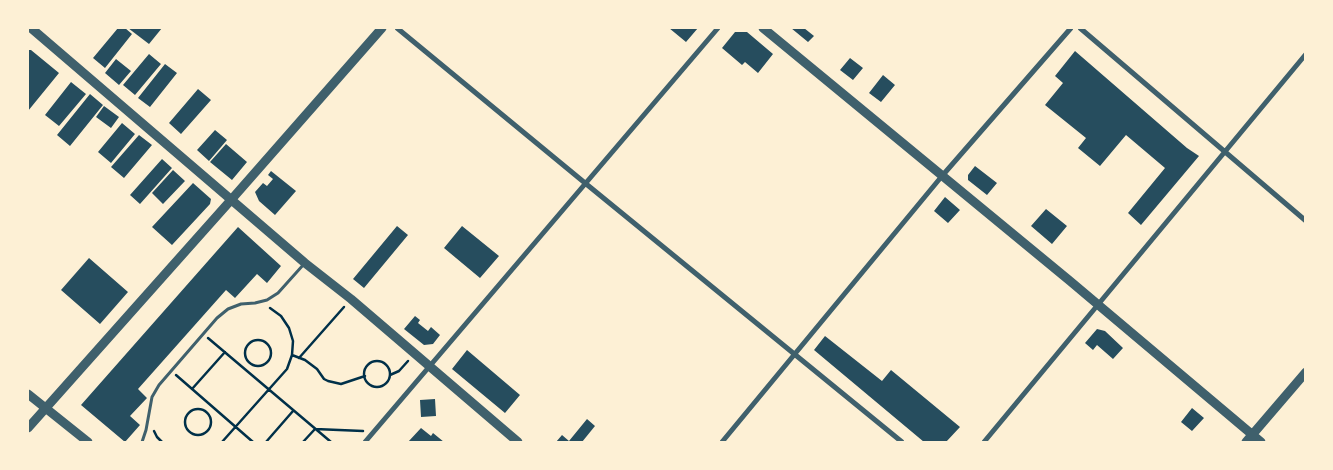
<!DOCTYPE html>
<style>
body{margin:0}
#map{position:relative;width:1333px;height:470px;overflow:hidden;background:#fdf0d5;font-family:"Archivo Narrow",sans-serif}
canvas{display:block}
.frame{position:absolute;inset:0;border:29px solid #fdf0d5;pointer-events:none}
</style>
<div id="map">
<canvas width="1333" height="470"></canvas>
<div class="frame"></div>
</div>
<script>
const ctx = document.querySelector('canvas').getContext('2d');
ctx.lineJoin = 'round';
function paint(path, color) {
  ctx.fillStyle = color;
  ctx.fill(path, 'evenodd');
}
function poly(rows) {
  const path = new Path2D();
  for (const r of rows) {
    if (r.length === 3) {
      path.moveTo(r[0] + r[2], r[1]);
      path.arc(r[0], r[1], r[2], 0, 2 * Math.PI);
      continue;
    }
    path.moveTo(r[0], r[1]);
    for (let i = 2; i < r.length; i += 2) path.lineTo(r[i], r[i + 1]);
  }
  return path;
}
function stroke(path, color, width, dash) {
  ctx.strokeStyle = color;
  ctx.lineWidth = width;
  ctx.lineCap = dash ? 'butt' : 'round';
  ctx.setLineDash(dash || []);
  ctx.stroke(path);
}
const building = poly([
 [118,28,125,28,132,34,105,68,93,58],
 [128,28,162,28,149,44],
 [669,28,698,28,686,42],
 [791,28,804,28,814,36,808,42],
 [735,32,747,32,773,54,758,73,745,62,742,65,722,48],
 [28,50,31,50,59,73,28,111],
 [1075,51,1187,148,1199,156,1141,225,1128,213,1165,168,1126,135,1100,166,1078,148,1086,138,1045,105,1063,83,1055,76],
 [149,54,161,64,135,95,123,85],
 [850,58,863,68,853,80,840,70],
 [116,59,131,71,119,85,105,73],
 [165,64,177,73,150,107,138,98],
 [883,75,895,85,881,102,869,93],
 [71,82,86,94,59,126,45,115],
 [198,89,211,100,181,134,169,123],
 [90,94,103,105,70,146,57,135],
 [104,106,119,117,111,128,96,117],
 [122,123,135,134,111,163,98,152],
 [215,130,227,140,209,161,197,150],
 [139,135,152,145,124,178,111,167],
 [226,144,247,162,232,180,210,162],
 [162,159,172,168,140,204,130,195],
 [975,166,997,183,987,195,968,180,968,175],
 [173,170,185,181,163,204,152,193],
 [271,171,296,191,275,215,259,201,255,192,263,183,267,186,273,179,268,175],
 [193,183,211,199,210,204,172,245,152,227],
 [945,197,960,210,948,223,934,211],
 [1046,209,1067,226,1052,244,1031,226],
 [397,226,408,235,364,288,353,279],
 [462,226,499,256,480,278,444,248],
 [238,227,281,266,267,283,257,274,235,298,226,290,138,389,147,398,130,416,140,425,125,442,81,405],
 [89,258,128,292,100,324,61,290],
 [415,316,420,320,418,323,428,331,431,327,440,335,433,344,424,345,404,329],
 [1097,329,1105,331,1123,348,1113,359,1097,345,1093,350,1085,343],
 [825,336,882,381,891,370,960,427,946,442,924,442,814,350],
 [467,350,520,395,505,413,452,369],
 [435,399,436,416,421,417,420,400],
 [1192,408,1204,418,1192,431,1181,422],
 [587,419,595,426,582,442,556,442,562,435,569,441],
 [421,428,431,436,433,433,444,442,408,442]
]);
const path = poly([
 [208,338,331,442],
 [258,353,13],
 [292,355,305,360,317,369,324,379,328,381,341,384,365,376],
 [299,358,344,307],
 [377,374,13],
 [176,375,253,442],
 [390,375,399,371,408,361],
 [192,389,225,352],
 [198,422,13],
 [154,431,157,437,162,442],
 [222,442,287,369,292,355,293,341,289,328,281,316,270,308],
 [266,442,293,411],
 [303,442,315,429,363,431]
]);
const service = poly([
 [142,442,146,430,152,397,159,385,217,318,228,309,241,304,255,303,267,300,278,293,304,264]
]);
const minor = poly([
 [397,28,585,183,902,442],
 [1080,28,1306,221],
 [365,442,718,28],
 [722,442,942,176,1071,28],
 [984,442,1306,54]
]);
const tertiary = poly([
 [31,28,305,263,351,299,518,442],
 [763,28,1070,281,1261,442],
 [28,394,88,442],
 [28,428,231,200,382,28],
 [1246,442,1306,372]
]);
paint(building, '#264d5e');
stroke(path, '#003049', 2.5);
stroke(service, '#3f606c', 3);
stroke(minor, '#3f606c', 5);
stroke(tertiary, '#3f606c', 9);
</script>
